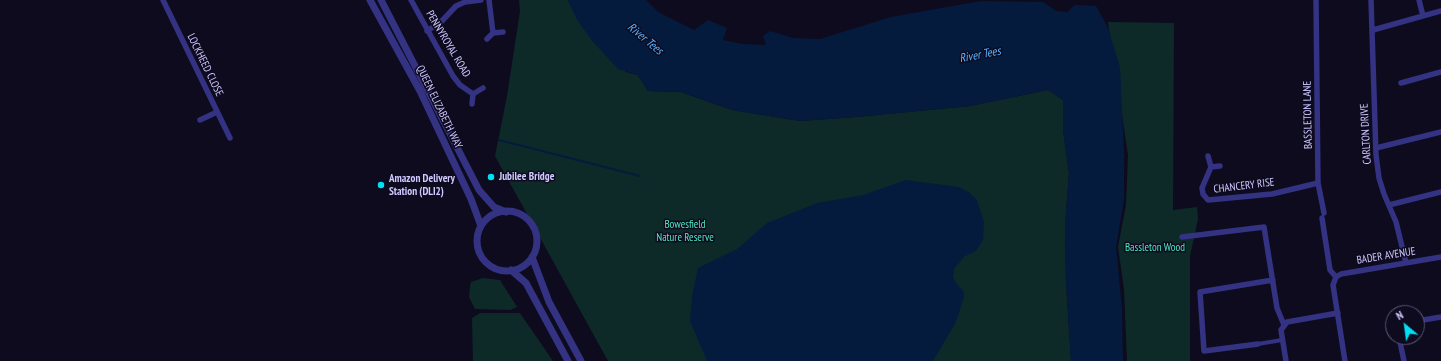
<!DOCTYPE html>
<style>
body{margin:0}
#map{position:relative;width:1441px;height:361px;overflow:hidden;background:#0e0b1f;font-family:"PT Sans Narrow",sans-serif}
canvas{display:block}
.north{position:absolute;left:1385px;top:305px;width:40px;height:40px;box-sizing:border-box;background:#0e0b1f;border:1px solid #5b5779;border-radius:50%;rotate:331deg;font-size:11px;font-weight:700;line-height:16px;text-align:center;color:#cec9ff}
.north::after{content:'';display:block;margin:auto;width:14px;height:18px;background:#00e0f4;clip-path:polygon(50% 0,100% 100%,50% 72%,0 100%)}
</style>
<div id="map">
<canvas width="1441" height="361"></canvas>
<div class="north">N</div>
</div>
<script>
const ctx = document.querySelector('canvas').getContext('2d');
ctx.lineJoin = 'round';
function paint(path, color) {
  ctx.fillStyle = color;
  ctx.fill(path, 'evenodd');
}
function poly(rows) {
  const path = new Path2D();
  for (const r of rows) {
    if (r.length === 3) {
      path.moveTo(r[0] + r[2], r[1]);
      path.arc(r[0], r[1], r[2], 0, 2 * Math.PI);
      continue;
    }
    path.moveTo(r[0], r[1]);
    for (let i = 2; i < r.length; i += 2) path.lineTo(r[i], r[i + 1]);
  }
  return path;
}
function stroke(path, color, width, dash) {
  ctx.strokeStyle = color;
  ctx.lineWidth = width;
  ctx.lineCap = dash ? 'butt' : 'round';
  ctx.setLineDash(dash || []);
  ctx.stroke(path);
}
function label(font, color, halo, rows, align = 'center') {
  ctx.font = font + ' "PT Sans Narrow",sans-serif';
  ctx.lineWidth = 3;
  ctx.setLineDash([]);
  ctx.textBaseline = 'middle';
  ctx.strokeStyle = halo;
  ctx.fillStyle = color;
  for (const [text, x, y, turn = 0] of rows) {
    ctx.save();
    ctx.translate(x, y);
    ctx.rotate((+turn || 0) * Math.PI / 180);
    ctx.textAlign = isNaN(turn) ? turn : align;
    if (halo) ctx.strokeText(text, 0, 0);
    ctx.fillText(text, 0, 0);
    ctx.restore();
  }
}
const green = poly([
 [519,0,568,0,573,11,626,72,638,75,648,91,681,92,732,110,800,121,856,117,970,106,1048,90,1063,100,1063,130,1069,173,1065,225,1066,283,1071,361,608,361,495,156,507,96,520,11],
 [1108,22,1174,23,1173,210,1197,207,1198,219,1190,256,1190,361,1127,361,1124,289,1118,247,1126,205,1128,155],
 [483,278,500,280,517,307,510,310,475,309,469,297,470,286,471,282],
 [480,313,520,313,553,361,473,361,472,318]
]);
const water = poly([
 [568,0,646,0,658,12,694,30,708,20,727,28,723,40,743,44,766,45,763,36,770,31,793,38,820,39,891,17,981,1,1043,2,1056,11,1067,12,1075,5,1096,6,1108,28,1120,67,1124,153,1124,199,1116,247,1122,308,1123,361,1071,361,1066,283,1065,225,1069,173,1063,130,1063,100,1048,90,970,106,856,117,800,121,732,110,681,92,648,91,638,75,618,69,592,41,576,18],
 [906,180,959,187,969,192,977,200,984,222,983,240,976,251,965,256,954,269,953,277,956,283,964,292,964,298,955,324,933,361,707,361,690,321,692,296,698,268,737,249,767,223,817,203,863,195]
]);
const stream = poly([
 [499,140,640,176]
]);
const pedestrian = poly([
 [1258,344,1282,340]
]);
const minor = poly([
 [163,0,230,138],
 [411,0,453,76,460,85,473,94],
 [1316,0,1318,183,1324,213],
 [1371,0,1376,155,1379,178,1384,194,1396,222,1406,263],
 [1419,0,1423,16],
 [1373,30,1441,11],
 [427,31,441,22,456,6,465,2,481,0],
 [493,33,503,32],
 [487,39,493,33,489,0],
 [1401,83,1441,72],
 [472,104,473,94,483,88],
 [200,120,217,112],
 [1376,148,1441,132],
 [1208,156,1211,167,1202,188,1203,194,1208,200,1272,194,1318,183],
 [1211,167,1220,166],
 [1389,205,1441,192],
 [1322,218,1330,270,1336,277],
 [1182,237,1264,227,1277,308,1284,325],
 [1336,277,1341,274,1441,257],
 [1336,277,1333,285,1345,361],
 [1417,321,1441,317],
 [1399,337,1404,361],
 [1258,344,1204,351,1200,292,1273,280],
 [1286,361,1281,330,1287,322,1338,313]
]);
const tertiary = poly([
 [370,0,420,91,471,199,481,226],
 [381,0,479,190,494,207,506,212],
 [507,241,30],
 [532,257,549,302,581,361],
 [511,270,526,283,568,361]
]);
const markers = [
 [491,177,4,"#00e0f4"],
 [381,185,4,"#00e0f4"]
];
const streetNames = [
 ["PENNYROYAL ROAD",448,44,59],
 ["LOCKHEED CLOSE",205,65,64],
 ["QUEEN ELIZABETH WAY",439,107,64],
 ["BASSLETON LANE",1308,115,-91],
 ["CARLTON DRIVE",1366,134,-93],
 ["CHANCERY RISE",1244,186,-7],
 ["BADER AVENUE",1386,256,-9]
];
const poiNames = [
 ["Jubilee Bridge",499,177],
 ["Amazon Delivery",389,179],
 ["Station (DLI2)",389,192]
];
const parkNames = [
 ["Bowesfield",685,225],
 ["Nature Reserve",685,238],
 ["Bassleton Wood",1155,248]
];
const waterNames = [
 ["River Tees",645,39,40],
 ["River Tees",980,55,-11]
];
paint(green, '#0d2a28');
paint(water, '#051b3e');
stroke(stream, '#051b3e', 2);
stroke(pedestrian, '#343282', 4);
stroke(minor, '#343282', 5.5);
stroke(tertiary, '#343282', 7);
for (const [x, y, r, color] of markers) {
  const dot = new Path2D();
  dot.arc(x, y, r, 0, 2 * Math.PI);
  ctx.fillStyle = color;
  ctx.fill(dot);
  stroke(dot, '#0e0b1f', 1.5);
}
label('11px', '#cec9ff', '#0e0b1f', streetNames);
label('bold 11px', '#cec9ff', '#0e0b1f', poiNames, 'left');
label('11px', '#4de8be', '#0e0b1f', parkNames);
label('italic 12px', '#57b4ff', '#0e0b1f', waterNames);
</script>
